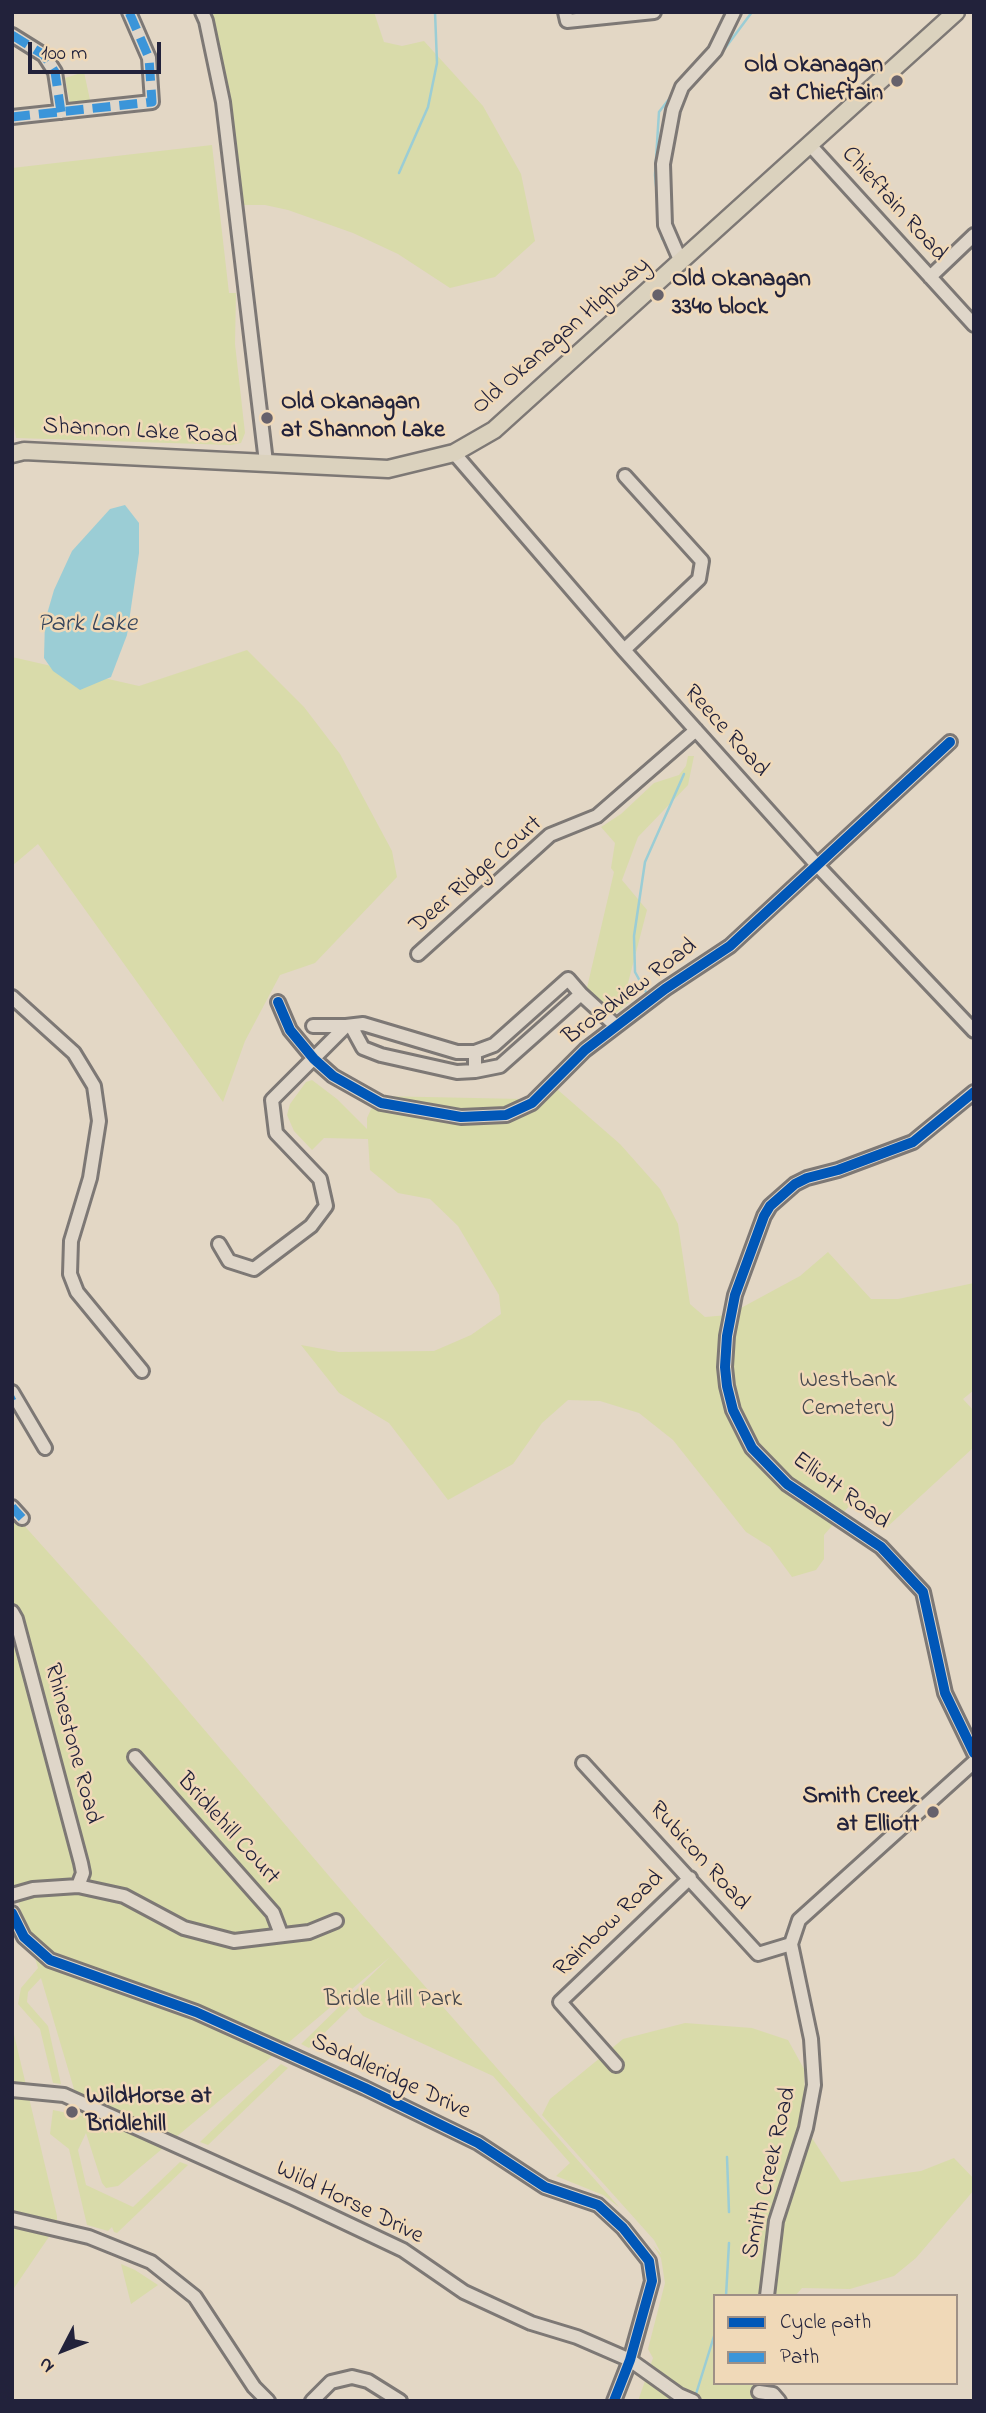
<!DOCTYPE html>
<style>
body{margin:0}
#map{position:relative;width:986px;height:2413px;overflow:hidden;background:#e3d7c5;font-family:"Indie Flower",sans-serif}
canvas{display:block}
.frame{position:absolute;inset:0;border:14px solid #22223b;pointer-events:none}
.legend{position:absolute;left:713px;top:2294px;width:245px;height:91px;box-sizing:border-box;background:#f0d9b8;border:2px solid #9e9086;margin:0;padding:9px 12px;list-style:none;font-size:21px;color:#22223b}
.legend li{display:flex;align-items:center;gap:14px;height:35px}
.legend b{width:35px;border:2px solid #9e9086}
.north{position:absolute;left:28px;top:2315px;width:70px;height:70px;-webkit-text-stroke:5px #f0d9b8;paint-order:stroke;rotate:228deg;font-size:19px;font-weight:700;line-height:28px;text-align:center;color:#22223b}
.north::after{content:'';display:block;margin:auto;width:24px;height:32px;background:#22223b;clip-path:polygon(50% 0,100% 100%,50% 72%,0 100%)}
.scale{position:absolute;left:28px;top:42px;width:133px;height:32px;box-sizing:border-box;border:4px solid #22223b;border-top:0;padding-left:9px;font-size:21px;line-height:24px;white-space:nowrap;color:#22223b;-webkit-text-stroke:5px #f0d9b8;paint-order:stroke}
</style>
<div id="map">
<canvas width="986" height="2413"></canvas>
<div class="frame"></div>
<ul class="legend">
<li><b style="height:9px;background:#0057b8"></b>Cycle path</li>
<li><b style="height:9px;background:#3b95d9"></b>Path</li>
</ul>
<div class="north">N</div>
<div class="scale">100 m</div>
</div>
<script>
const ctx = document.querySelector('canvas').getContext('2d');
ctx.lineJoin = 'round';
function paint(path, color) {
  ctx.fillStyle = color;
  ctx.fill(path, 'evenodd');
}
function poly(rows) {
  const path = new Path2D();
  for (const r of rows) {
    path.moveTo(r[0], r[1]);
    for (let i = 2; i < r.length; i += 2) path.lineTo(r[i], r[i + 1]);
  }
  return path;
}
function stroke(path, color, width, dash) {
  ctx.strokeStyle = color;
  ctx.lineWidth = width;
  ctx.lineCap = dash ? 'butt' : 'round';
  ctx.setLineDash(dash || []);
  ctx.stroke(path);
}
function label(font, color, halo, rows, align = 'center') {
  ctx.font = font + ' "Indie Flower",sans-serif';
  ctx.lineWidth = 5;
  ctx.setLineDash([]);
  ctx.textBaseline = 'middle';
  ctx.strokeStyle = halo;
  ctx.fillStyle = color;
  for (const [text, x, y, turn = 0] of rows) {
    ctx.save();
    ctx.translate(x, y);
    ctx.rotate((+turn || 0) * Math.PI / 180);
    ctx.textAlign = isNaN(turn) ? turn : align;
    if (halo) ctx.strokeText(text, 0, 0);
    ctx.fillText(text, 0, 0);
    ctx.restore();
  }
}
const green = poly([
 [197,12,374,12,384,42,402,46,424,41,483,106,521,174,535,241,495,277,450,288,398,254,353,233,288,210,265,205,236,205,212,57],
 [84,72,90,100,74,104,70,103,65,78],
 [212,145,229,293,236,293,235,344,245,433,241,443,231,445,16,438,12,414,12,168],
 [247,650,304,707,340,754,392,851,397,877,315,963,280,975,245,1041,223,1102,38,844,12,866,12,657,139,686],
 [688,756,694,756,688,785,638,837,622,880,647,910,628,983,635,997,604,1023,586,992,614,872,611,868,615,843,601,827,621,814,654,783,679,775,686,766],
 [312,1080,337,1099,367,1129,367,1118,377,1096,523,1099,558,1090,620,1144,660,1189,678,1224,690,1304,705,1317,728,1315,800,1276,828,1252,871,1299,898,1299,974,1283,974,1390,963,1399,974,1411,974,1447,885,1529,851,1504,824,1535,824,1559,816,1570,792,1577,770,1547,746,1532,673,1440,639,1413,600,1401,568,1400,542,1423,513,1464,448,1500,389,1423,339,1393,301,1345,339,1352,434,1351,471,1335,501,1314,499,1295,458,1226,430,1199,398,1193,370,1170,368,1139,324,1138,312,1150,294,1131,287,1115,290,1104,306,1082],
 [12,1512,144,1659,364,1917,619,2207,603,2195,556,2176,570,2163,493,2076,363,2016,353,2005,309,2048,301,2044,390,1957,118,2186,106,2188,102,2183,86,2133,78,2150,86,2185,133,2207,180,2162,188,2165,117,2233,114,2232,112,2227,108,2231,87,2225,69,2149,50,2134,53,2110,82,2116,41,1978,28,1992,27,2002,48,2026,61,2084,53,2083,40,2029,18,2004,21,1988,38,1968,12,1881],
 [685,2023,752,2028,788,2040,804,2069,806,2129,841,2182,921,2171,954,2158,974,2179,974,2190,916,2258,894,2276,850,2289,802,2288,795,2296,715,2296,715,2383,758,2383,755,2401,638,2401,653,2358,648,2349,665,2283,661,2258,653,2245,662,2255,654,2240,542,2115,550,2099,623,2039],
 [12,2026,57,2216,57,2225,12,2291],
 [281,2064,288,2068,208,2145,200,2142],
 [121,2264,135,2270,158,2285,131,2304]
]);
const water = poly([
 [125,505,139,523,139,553,127,635,111,677,80,690,53,671,44,658,45,621,54,590,72,551,110,509]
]);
const stream = poly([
 [720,55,752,12],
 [399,173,428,107,437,63,435,12],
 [658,205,655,175,659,112,673,94],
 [661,229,662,239],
 [647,994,635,972,634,936,645,862,684,774],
 [727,2157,729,2212],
 [726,2296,729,2243],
 [696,2394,715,2333]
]);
const minor = poly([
 [202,12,206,21,223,102,266,462],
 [565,12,567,21,654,12],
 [12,35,44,55,55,72,61,112],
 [12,117,152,102,149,58,129,12],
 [810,145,974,325],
 [681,262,665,225,663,164,673,110,682,87,715,51,734,12],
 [930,277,974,235],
 [454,453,624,650,816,864,974,1031],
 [624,650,699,579,702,561,625,476],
 [418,954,550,835,597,816,696,730],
 [12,997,74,1053,94,1086,99,1121,90,1178,71,1241,70,1274,77,1292,142,1371],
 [278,1002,290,1030,314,1059,333,1076,381,1103,461,1117,506,1115,532,1103,585,1050,665,989,730,946,950,742],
 [313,1026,346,1026],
 [351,1026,363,1048,381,1055,457,1072,475,1071,475,1052,494,1045,568,979,581,994,616,1026],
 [475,1071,500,1066,581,994],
 [974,1092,913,1142,838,1170,807,1178,795,1184,770,1206,764,1216,735,1295,727,1336,725,1367,727,1386,733,1410,752,1448,787,1484,881,1547,923,1592,945,1693,974,1753],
 [219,1244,229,1261,254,1269,311,1226,326,1206,320,1179,276,1133,272,1100,346,1026,363,1024,457,1052,475,1052],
 [12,1392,45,1448],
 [12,1507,22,1518],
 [12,1612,16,1619,81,1863,83,1873,78,1886],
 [135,1757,273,1913,281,1934],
 [583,1763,758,1954,791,1944],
 [12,1895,33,1889,78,1886,124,1896,184,1928,234,1941,309,1932,336,1921],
 [12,1913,24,1937,50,1960,196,2012,365,2088,478,2143,545,2187,598,2205,623,2228,649,2261,652,2281,630,2360,614,2401],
 [616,2065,560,2002,690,1878],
 [12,2090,64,2095,293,2198,403,2250,464,2292,531,2323,577,2337,630,2360,679,2395,693,2401],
 [12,2219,89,2237,151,2262,195,2297,254,2387,268,2401],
 [767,2296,776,2221,806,2128,814,2085,811,2039,791,1944,799,1920,974,1762],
 [759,2392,773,2394,779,2401],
 [312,2401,331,2382,352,2377,368,2381,400,2401]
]);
const major = poly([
 [12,454,24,451,388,469,454,453,494,430,956,12]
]);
const quiet = poly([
 [12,35,44,55,55,72,61,112],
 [12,117,152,102,149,58,129,12],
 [12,1396,14,1395],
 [12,1507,22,1518]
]);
const cycleway = poly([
 [278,1002,290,1030,314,1059,333,1076,381,1103,461,1117,506,1115,532,1103,585,1050,665,989,730,946,950,742],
 [974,1092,913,1142,838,1170,807,1178,795,1184,770,1206,764,1216,735,1295,727,1336,725,1367,727,1386,733,1410,752,1448,787,1484,881,1547,923,1592,945,1693,974,1753],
 [12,1913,24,1937,50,1960,196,2012,365,2088,478,2143,545,2187,598,2205,623,2228,649,2261,652,2281,630,2360,614,2401]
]);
const markers = [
 [897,81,7,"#66616b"],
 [658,295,7,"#66616b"],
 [267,418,7,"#66616b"],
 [933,1812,7,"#66616b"],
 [72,2112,7,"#66616b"]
];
const poiNames = [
 ["Old Okanagan",883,67,"right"],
 ["at Chieftain",883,95,"right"],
 ["Old Okanagan",672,281],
 ["3340 block",672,309],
 ["Old Okanagan",281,404],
 ["at Shannon Lake",281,432],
 ["Smith Creek",919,1798,"right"],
 ["at Elliott",919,1826,"right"],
 ["WildHorse at",86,2098],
 ["Bridlehill",86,2126]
];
const streetNames = [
 ["Chieftain Road",893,205,48],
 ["Old Okanagan Highway",562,337,-41],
 ["Shannon Lake Road",140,433,3],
 ["Reece Road",725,732,48],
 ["Deer Ridge Court",477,876,-41],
 ["Broadview Road",631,993,-37],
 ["Elliott Road",840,1492,36],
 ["Rhinestone Road",71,1744,75],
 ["Bridlehill Court",227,1830,48],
 ["Rubicon Road",698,1857,48],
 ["Rainbow Road",610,1925,-44],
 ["Saddleridge Drive",390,2078,25],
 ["Smith Creek Road",771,2173,-77],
 ["Wild Horse Drive",349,2204,26]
];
const parkNames = [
 ["Westbank",848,1382],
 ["Cemetery",848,1410],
 ["Bridle Hill Park",393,2001]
];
const waterNames = [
 ["Park Lake",87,626]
];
paint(green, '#d9dbaa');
paint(water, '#9bcdd5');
stroke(stream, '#9bcdd5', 2.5);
stroke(minor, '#7d7875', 18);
stroke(major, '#7d7875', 21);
stroke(minor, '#dfd6c9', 12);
stroke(major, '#dbd2be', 16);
stroke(quiet, '#3b95d9', 9, [18, 9]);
stroke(cycleway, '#0057b8', 10);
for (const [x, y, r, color] of markers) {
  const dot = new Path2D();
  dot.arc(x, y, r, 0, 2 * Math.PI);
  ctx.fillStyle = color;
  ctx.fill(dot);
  stroke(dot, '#f0d9b8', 2.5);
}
label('bold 24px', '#22223b', '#f0d9b8', poiNames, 'left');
label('24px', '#22223b', '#f0d9b8', streetNames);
label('24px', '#45484d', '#f0d9b8', parkNames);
label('italic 26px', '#34435b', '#f0d9b8', waterNames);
</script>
